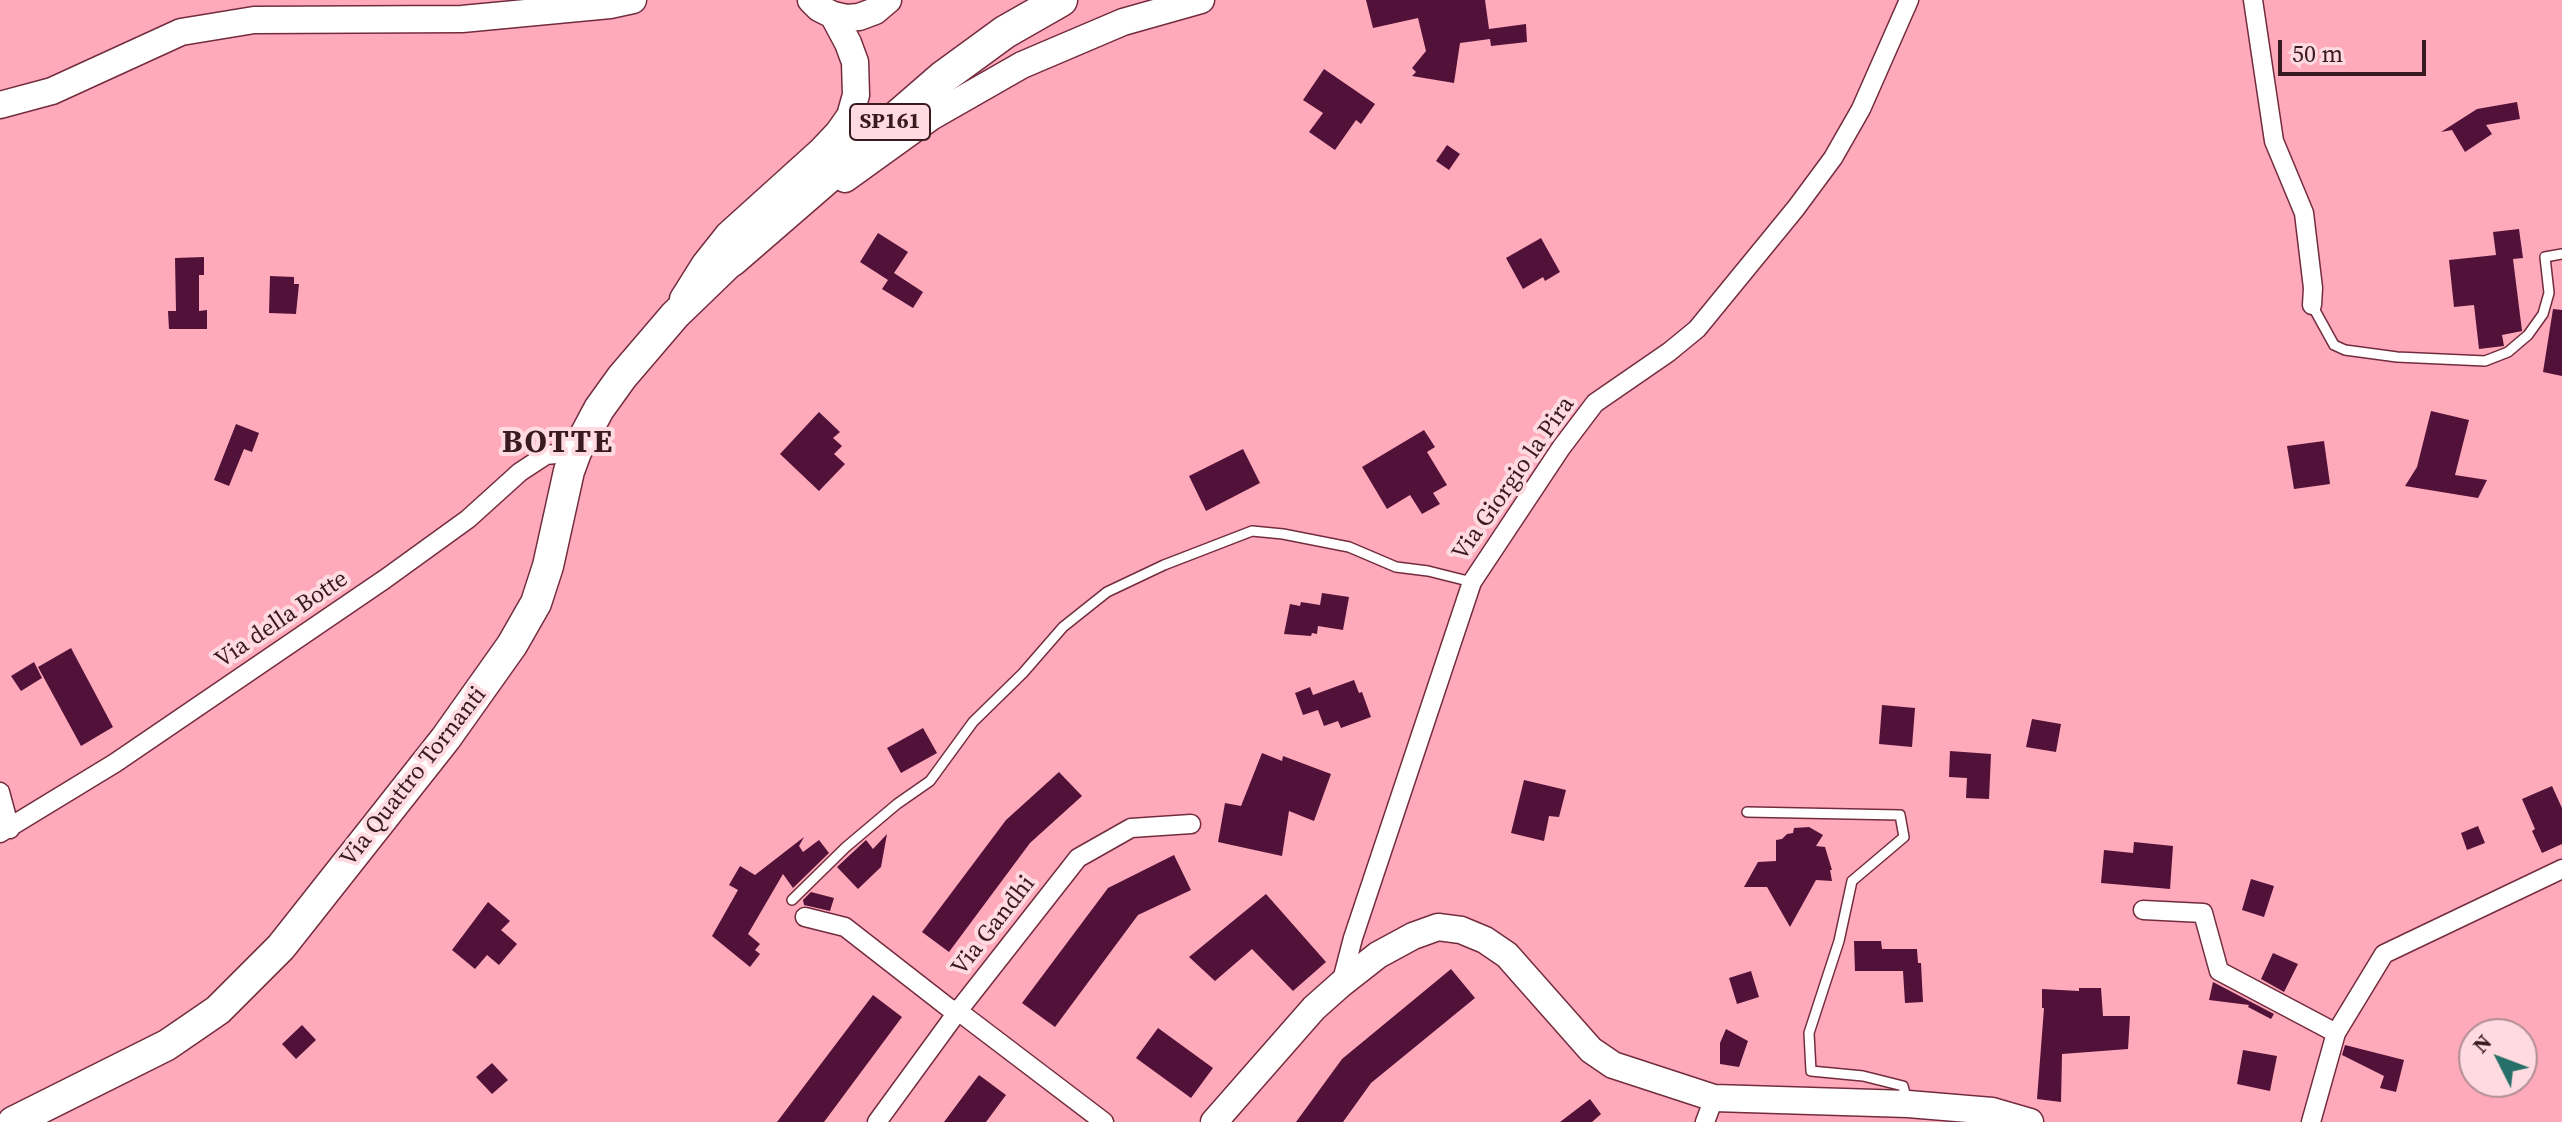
<!DOCTYPE html>
<style>
body{margin:0}
#map{position:relative;width:2562px;height:1122px;overflow:hidden;background:#feaaba;font-family:"Source Serif 4",serif}
canvas{display:block}
.north{position:absolute;left:2458px;top:1018px;width:80px;height:80px;box-sizing:border-box;background:#ffdbe1;border:2px solid #b08e94;border-radius:50%;rotate:312deg;font-size:22px;font-weight:700;line-height:32px;text-align:center;color:#3a1a21}
.north::after{content:'';display:block;margin:auto;width:28px;height:36px;background:#27706a;clip-path:polygon(50% 0,100% 100%,50% 72%,0 100%)}
.scale{position:absolute;left:2278px;top:40px;width:148px;height:36px;box-sizing:border-box;border:4px solid #3a1a21;border-top:0;padding-left:10px;font-size:24px;line-height:28px;white-space:nowrap;color:#3a1a21;-webkit-text-stroke:6px #ffdbe1;paint-order:stroke}
</style>
<div id="map">
<canvas width="2562" height="1122"></canvas>
<div class="north">N</div>
<div class="scale">50 m</div>
</div>
<script>
const ctx = document.querySelector('canvas').getContext('2d');
ctx.lineJoin = 'round';
function paint(path, color) {
  ctx.fillStyle = color;
  ctx.fill(path, 'evenodd');
}
function poly(rows) {
  const path = new Path2D();
  for (const r of rows) {
    path.moveTo(r[0], r[1]);
    for (let i = 2; i < r.length; i += 2) path.lineTo(r[i], r[i + 1]);
  }
  return path;
}
function stroke(path, color, width, dash) {
  ctx.strokeStyle = color;
  ctx.lineWidth = width;
  ctx.lineCap = dash ? 'butt' : 'round';
  ctx.setLineDash(dash || []);
  ctx.stroke(path);
}
function label(font, color, halo, rows, align = 'center') {
  ctx.font = font + ' "Source Serif 4",serif';
  ctx.lineWidth = 8;
  ctx.setLineDash([]);
  ctx.textBaseline = 'middle';
  ctx.strokeStyle = halo;
  ctx.fillStyle = color;
  for (const [text, x, y, turn = 0] of rows) {
    ctx.save();
    ctx.translate(x, y);
    ctx.rotate((+turn || 0) * Math.PI / 180);
    ctx.textAlign = isNaN(turn) ? turn : align;
    if (halo) ctx.strokeText(text, 0, 0);
    ctx.fillText(text, 0, 0);
    ctx.restore();
  }
}
const building = poly([
 [1366,0,1485,0,1489,29,1526,24,1527,42,1491,46,1490,39,1460,43,1454,83,1412,76,1416,72,1412,68,1426,51,1418,18,1373,28],
 [1324,69,1375,104,1361,124,1356,120,1335,150,1309,132,1323,113,1303,100],
 [2517,102,2520,119,2486,125,2492,134,2465,152,2452,130,2441,132,2477,109],
 [1447,145,1460,154,1449,170,1436,161],
 [2519,229,2523,258,2513,259,2522,331,2502,335,2504,346,2479,349,2474,305,2454,307,2449,260,2496,255,2493,232],
 [878,233,908,252,894,273,923,292,913,308,882,289,888,280,860,262],
 [1541,238,1560,272,1545,281,1543,277,1523,289,1506,258],
 [204,257,204,275,199,275,199,311,207,310,207,329,169,329,168,311,176,311,175,258],
 [270,276,294,277,294,284,299,284,296,314,269,313],
 [2553,309,2562,310,2562,376,2543,372],
 [2431,411,2469,420,2455,475,2487,480,2478,498,2405,486,2417,467],
 [819,412,840,432,833,438,842,446,834,454,845,464,819,491,780,454],
 [236,424,259,433,252,452,244,449,229,486,214,480],
 [1424,430,1435,447,1427,452,1447,485,1433,493,1440,504,1422,514,1410,495,1387,509,1362,467],
 [2324,441,2330,484,2294,489,2287,446],
 [1243,449,1260,483,1206,511,1189,476],
 [1322,593,1349,597,1343,630,1318,626,1317,634,1312,633,1311,636,1284,634,1290,604,1300,606,1301,602,1320,605],
 [71,648,113,727,81,746,38,667],
 [34,662,42,678,21,691,11,676],
 [1354,680,1359,693,1362,692,1371,717,1341,728,1338,721,1324,726,1318,710,1303,715,1295,693,1310,687,1313,695],
 [1882,705,1915,708,1912,747,1879,744],
 [2032,719,2061,724,2056,752,2026,747],
 [923,728,937,753,901,773,887,748],
 [1950,751,1991,754,1989,799,1966,798,1967,778,1949,777],
 [1262,753,1282,761,1283,756,1331,774,1314,821,1289,811,1282,856,1218,842,1225,803,1241,806],
 [1059,772,1082,796,1030,843,949,952,922,932,1006,820],
 [1524,780,1566,790,1559,817,1549,816,1544,841,1511,833],
 [2552,786,2562,808,2562,844,2542,853,2532,831,2535,829,2522,799],
 [2478,826,2485,843,2467,850,2461,833],
 [1809,827,1823,835,1816,846,1825,847,1832,870,1830,870,1832,881,1816,880,1790,927,1767,887,1744,887,1758,862,1776,861,1776,840,1782,839,1787,834,1793,833,1794,828],
 [887,834,881,867,858,889,837,867,866,840,873,849],
 [804,837,799,846,803,852,819,840,829,853,793,888,783,874,748,934,760,944,755,950,760,954,750,967,712,936,738,890,729,885,740,866,755,875],
 [2134,842,2173,846,2170,889,2101,883,2104,850,2133,853],
 [1174,855,1191,890,1138,915,1055,1027,1022,1003,1108,888],
 [2251,879,2274,886,2264,917,2242,910],
 [811,892,834,898,830,911,804,905,803,900],
 [1266,894,1326,962,1293,991,1252,949,1215,981,1189,957],
 [488,902,510,921,501,930,517,944,499,965,487,955,475,969,452,950],
 [1854,941,1881,941,1882,949,1917,949,1918,963,1921,963,1923,1002,1905,1003,1903,971,1855,971],
 [2273,953,2298,964,2284,992,2261,979],
 [1451,969,1475,998,1371,1083,1343,1122,1296,1122,1342,1059],
 [1751,971,1759,997,1737,1004,1729,978],
 [2213,982,2274,1014,2271,1019,2248,1007,2249,1005,2209,1000],
 [2079,988,2101,988,2103,1016,2130,1016,2128,1049,2062,1054,2061,1102,2037,1099,2044,1008,2042,1008,2042,989,2079,991],
 [873,995,902,1017,824,1122,777,1122],
 [302,1025,316,1040,296,1059,282,1044],
 [1158,1028,1213,1068,1191,1098,1136,1058],
 [1726,1029,1748,1041,1739,1067,1720,1064,1720,1043],
 [2345,1045,2404,1060,2396,1092,2380,1088,2384,1076,2342,1055],
 [2243,1050,2277,1056,2270,1091,2237,1084],
 [492,1063,508,1080,492,1094,476,1077],
 [979,1075,1006,1095,986,1122,944,1122],
 [1590,1099,1601,1114,1592,1122,1560,1122]
]);
const service = poly([
 [2312,305,2334,345,2345,350,2397,357,2485,361,2508,352,2528,335,2543,314,2549,293,2545,257,2562,254],
 [1747,812,1900,815,1904,837,1852,881,1839,941,1809,1033,1811,1071,1863,1076,1903,1086,1907,1101],
 [792,900,846,847,897,804,930,781,973,722,1023,673,1063,627,1107,592,1164,565,1252,531,1283,534,1349,547,1396,567,1428,571,1472,582]
]);
const minor = poly([
 [2253,0,2274,141,2304,213,2313,288,2312,305],
 [0,792,10,829],
 [0,833,115,763,385,579,468,519,520,472,546,455,576,452],
 [2143,910,2203,913,2219,971,2336,1033],
 [805,917,845,927,949,1008,958,1011,1104,1122],
 [1341,984,1353,938,1472,582,1561,448,1595,403,1669,352,1697,329,1796,208,1833,158,1861,109,1909,0],
 [877,1122,958,1011,1078,858,1131,828,1191,824],
 [1705,1122,1714,1098],
 [2311,1122,2336,1033,2384,954,2562,869]
]);
const secondary = poly([
 [811,0,819,8,833,15,846,18,859,17,875,11,888,0],
 [0,105,52,91,181,32,254,20,462,19,610,5,633,0],
 [845,179,931,117,1022,65,1123,22,1201,0],
 [683,299,705,264,728,235,821,151,838,133,850,116,856,95,855,62,848,43,833,15],
 [1214,1122,1314,1008,1341,984,1378,955,1413,936,1438,927,1461,930,1485,940,1507,955,1591,1050,1613,1065,1714,1098,1908,1104,1992,1111,2030,1122]
]);
const primary = poly([
 [13,1122,167,1045,218,1010,281,947,446,738,512,645,536,603,548,566,569,471,576,452,599,409,622,377,675,315,732,260]
]);
const trunk = poly([
 [732,260,942,78,1005,32,1061,0]
]);
const shields = [
 [890,122,80]
];
const shieldNames = [
 ["SP161",890,122]
];
const streetNames = [
 ["Via Giorgio la Pira",1514,479,-55],
 ["Via della Botte",282,620,-34],
 ["Via Quattro Tornanti",414,777,-52],
 ["Via Gandhi",994,926,-52]
];
const districtNames = [
 ["BOTTE",558,444]
];
paint(building, '#521139');
stroke(service, '#732c3e', 12);
stroke(minor, '#732c3e', 21);
stroke(secondary, '#732c3e', 29);
stroke(primary, '#732c3e', 33);
stroke(trunk, '#732c3e', 35);
stroke(service, '#fff', 9);
stroke(minor, '#fff', 18);
stroke(secondary, '#fff', 26);
stroke(primary, '#fff', 30);
stroke(trunk, '#fff', 32);
for (const [x, y, w] of shields) {
  const box = new Path2D();
  box.roundRect(x - w / 2, y - 18, w, 36, 6);
  ctx.fillStyle = '#ffdbe1';
  ctx.fill(box);
  stroke(box, '#3a1a21', 2);
}
label('bold 22px', '#3a1a21', null, shieldNames);
label('24px', '#3a1a21', '#ffdbe1', streetNames);
ctx.letterSpacing = '2px';
label('bold 32px', '#3a1a21', '#ffdbe1', districtNames);
ctx.letterSpacing = '0px';
</script>
